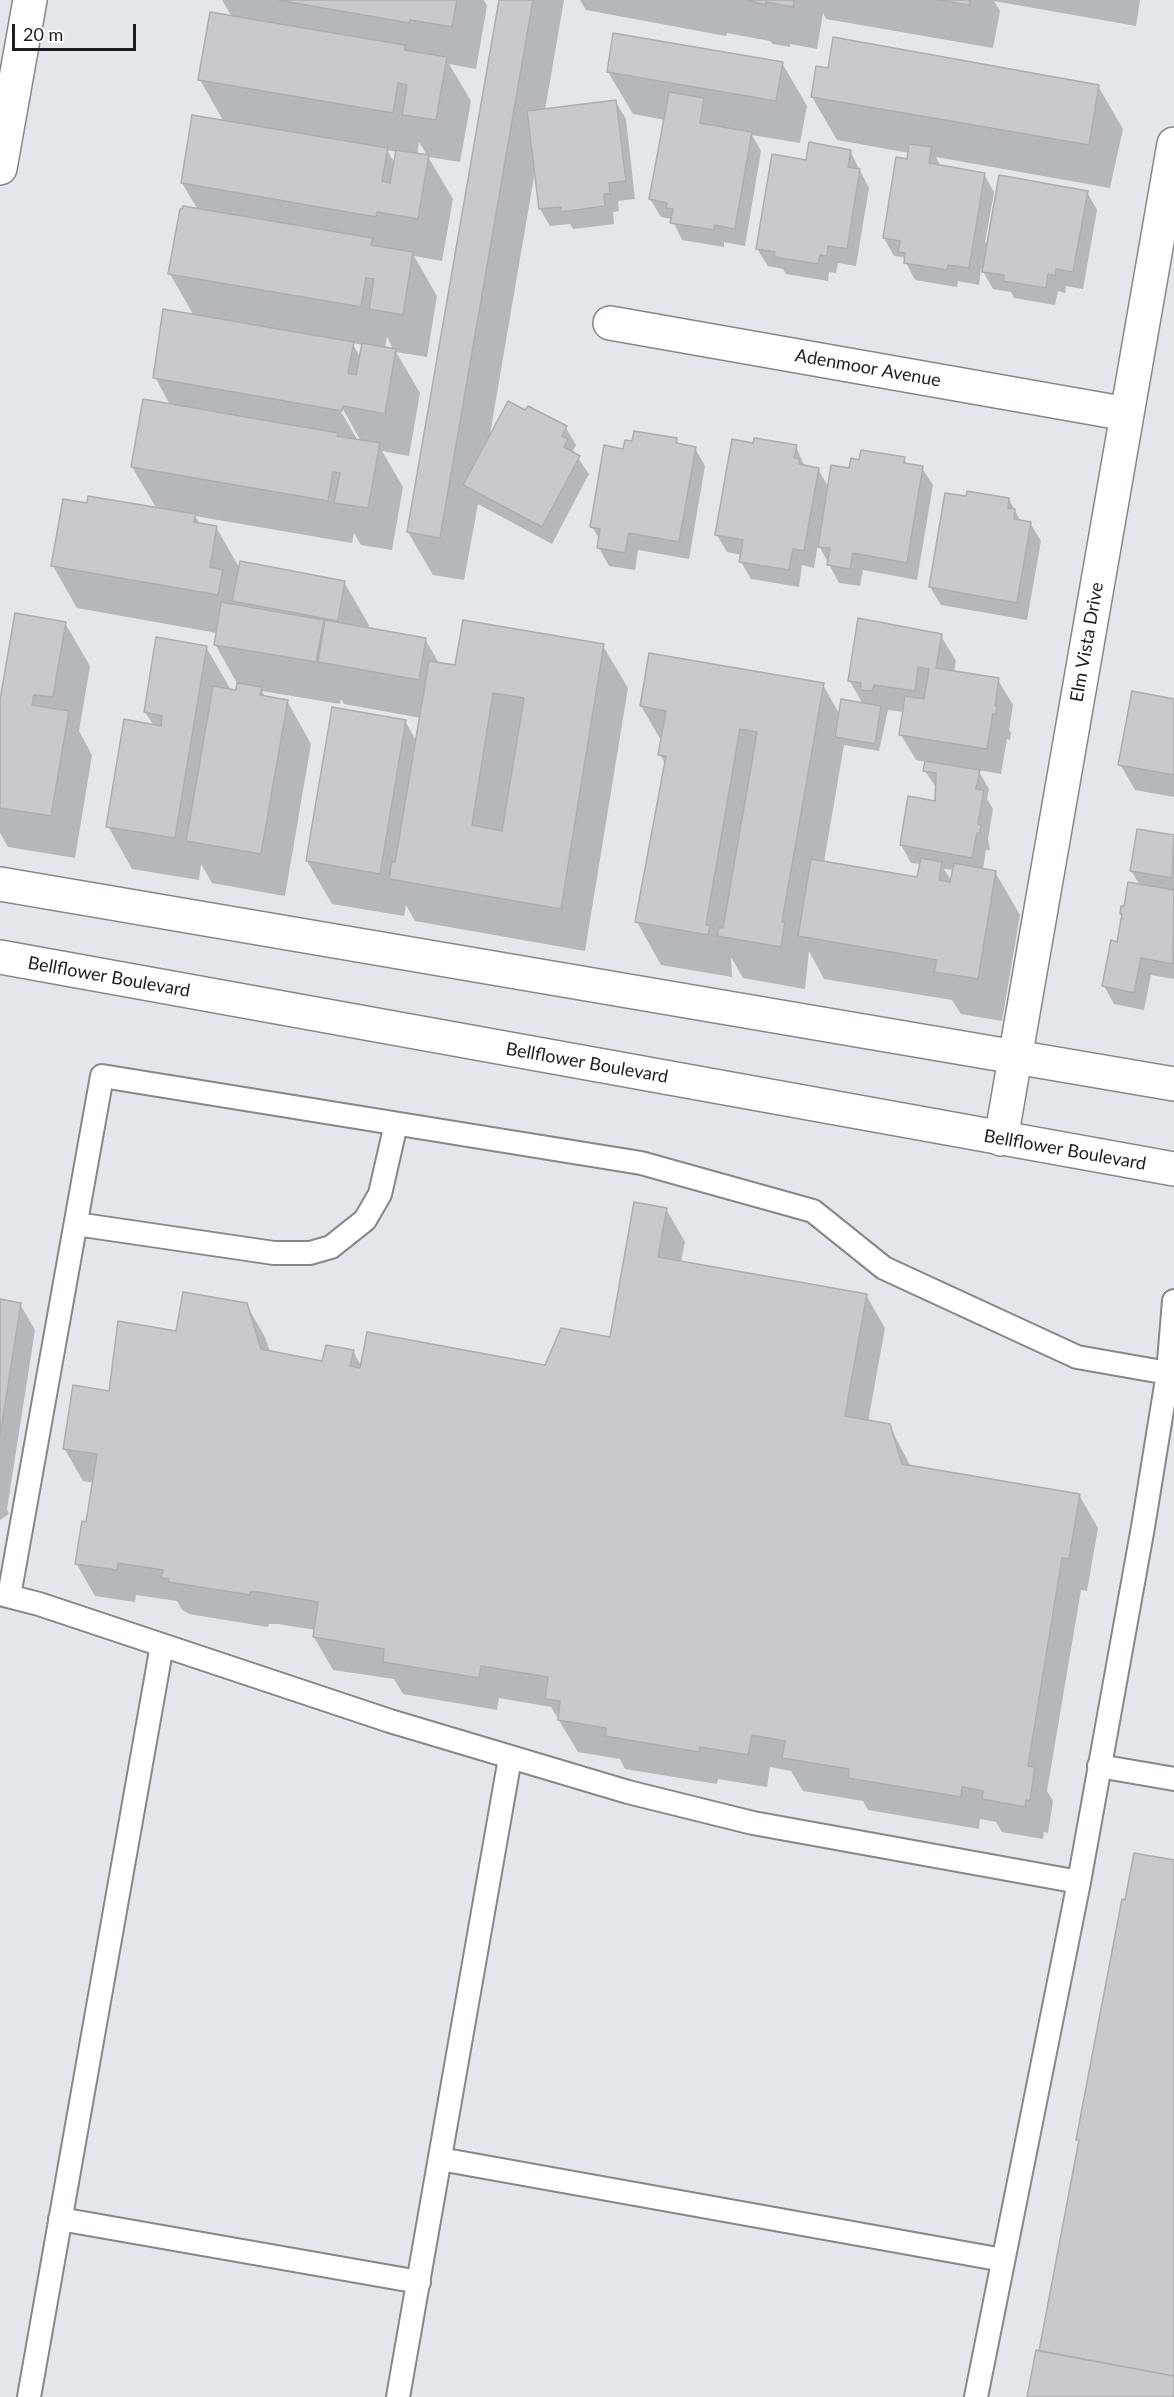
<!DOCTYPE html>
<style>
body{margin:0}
#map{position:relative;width:1174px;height:2397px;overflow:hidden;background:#e3e6ea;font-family:Lato,sans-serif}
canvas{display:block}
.scale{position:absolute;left:12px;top:24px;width:124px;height:27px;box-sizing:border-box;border:3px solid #1c1d1e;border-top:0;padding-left:8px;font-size:18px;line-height:21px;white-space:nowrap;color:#1c1d1e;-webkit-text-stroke:4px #fff;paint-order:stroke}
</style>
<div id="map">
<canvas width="1174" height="2397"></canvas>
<div class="scale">20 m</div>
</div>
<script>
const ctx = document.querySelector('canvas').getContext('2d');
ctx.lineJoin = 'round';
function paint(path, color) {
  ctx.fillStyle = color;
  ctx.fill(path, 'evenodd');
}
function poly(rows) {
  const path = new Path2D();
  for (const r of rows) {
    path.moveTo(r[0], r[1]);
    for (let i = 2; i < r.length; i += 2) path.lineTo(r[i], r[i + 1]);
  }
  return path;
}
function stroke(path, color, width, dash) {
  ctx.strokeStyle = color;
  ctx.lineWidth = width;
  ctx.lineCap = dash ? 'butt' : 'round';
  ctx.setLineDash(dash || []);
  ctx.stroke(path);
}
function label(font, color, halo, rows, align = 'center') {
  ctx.font = font + ' Lato,sans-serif';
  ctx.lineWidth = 5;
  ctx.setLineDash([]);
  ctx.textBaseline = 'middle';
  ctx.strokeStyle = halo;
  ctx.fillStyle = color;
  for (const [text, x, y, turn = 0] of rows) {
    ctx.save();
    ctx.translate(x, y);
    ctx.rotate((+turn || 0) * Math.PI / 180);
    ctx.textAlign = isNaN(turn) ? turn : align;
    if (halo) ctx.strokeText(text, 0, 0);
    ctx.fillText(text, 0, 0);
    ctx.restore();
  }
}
const shadow = poly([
 [222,0,484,0,487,6,476,69,449,64,471,101,460,162,428,157,453,199,442,261,414,256,437,296,427,357,396,352,420,393,409,456,382,451,403,487,392,550,361,545,354,533,352,543,195,516,200,524,216,527,240,569,344,582,369,625,368,629,425,639,440,665,456,667,603,646,628,688,585,951,415,921,406,905,404,916,332,904,307,861,405,721,417,742,421,718,344,704,341,699,340,704,262,691,266,698,287,701,311,744,285,896,212,883,201,864,199,880,132,869,108,826,154,726,145,712,206,647,231,690,237,692,238,685,215,644,217,633,77,608,53,566,88,505,157,509,132,467,170,405,153,373,164,311,194,316,170,274,198,210,182,183,224,122,200,80,232,17],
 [419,142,428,157,417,155],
 [387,150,397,152,395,164],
 [387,337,394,351,385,349],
 [352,343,363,345,361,358],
 [340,404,361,441,358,441,337,405],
 [500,0,564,0,545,110,616,102,626,119,635,199,618,201,619,211,613,212,614,224,573,229,570,224,550,226,540,209,535,171,489,440,566,428,576,445,573,451,589,474,552,544,478,504,464,580,433,575,408,532],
 [580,0,1140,0,1136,26,994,1,1000,11,993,48,826,19,823,13,817,49,790,44,790,47,773,44,770,41,727,33,726,36,586,10],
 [782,63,807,106,800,143,752,135,761,151,745,246,724,242,724,247,682,240,672,219,661,217,650,199,665,120,633,114,608,72],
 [1098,86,1123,129,1110,188,936,157,941,167,984,174,994,192,985,243,1087,192,1097,210,1083,289,1066,286,1065,293,1058,291,1055,305,1014,298,1011,292,993,289,981,268,979,285,958,281,957,287,915,280,903,257,894,256,884,238,909,153,837,140,812,97],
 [850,151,869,188,856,266,838,263,836,273,829,272,828,281,786,274,783,269,768,266,757,249,807,162],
 [676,440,680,446,695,448,705,466,689,559,638,550,635,570,609,566,599,548,600,540,592,527,624,451],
 [754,445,796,447,805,467,818,469,829,488,860,462,904,459,907,465,922,468,933,485,917,580,863,570,860,586,839,583,818,544,814,568,802,565,799,587,751,579,741,562,742,555,727,552,717,535],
 [1009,499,1021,522,1030,523,1041,541,1027,620,941,605,930,587],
 [65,623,90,666,79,731,92,755,75,858,8,847,0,833,0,709],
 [941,636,956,661,954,672,998,680,1013,705,1009,730,1011,733,1010,740,1007,739,1001,774,978,770,989,789,987,799,993,809,988,839,990,850,986,850,983,870,995,872,1020,915,1002,1021,961,1014,952,1000,824,979,809,951,805,989,743,978,731,957,732,977,661,965,637,922,666,765,660,754,662,742,641,706,823,685,840,715,863,704,849,680],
 [888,710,904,712,901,735,916,760,926,762,925,771,937,789,936,803,909,798,901,845,911,863,921,864,918,879,824,862,844,745,879,751],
 [944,869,954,870,952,882],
 [1174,700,1174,797,1135,790,1120,764],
 [1139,830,1174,837,1174,979,1151,975,1144,1010,1114,1004,1104,986,1119,943,1123,917,1121,913,1140,885,1131,871],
 [666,1209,685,1242,681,1262,866,1295,885,1328,868,1422,889,1425,911,1467,1079,1495,1098,1528,1087,1591,1081,1590,1047,1791,1053,1801,1048,1833,1044,1832,1043,1839,1002,1832,996,1822,980,1819,979,1829,868,1810,863,1801,803,1791,791,1771,770,1767,767,1787,718,1779,717,1784,625,1769,620,1759,578,1752,551,1707,499,1698,497,1710,403,1694,394,1679,333,1670,314,1637,316,1630,278,1624,269,1624,268,1627,189,1614,182,1610,177,1601,136,1595,135,1602,95,1596,76,1563,94,1483,83,1481,64,1448,110,1393,178,1333,246,1304,265,1337,270,1352,323,1363,353,1351,361,1366,546,1367,611,1339],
 [0,1301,20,1304,35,1330,7,1509,9,1514,0,1520]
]);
const building = poly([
 [278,0,457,0,452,27,410,20,409,23,278,0],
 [499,0,533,0,440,538,407,532,499,0],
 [747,0,794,0,793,7,766,2,766,5,747,0],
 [937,0,970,0,969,5,937,0],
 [210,12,405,45,405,50,447,57,436,120,402,115,407,85,398,83,393,113,198,80,210,12],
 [613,33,783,62,776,101,607,72,613,33],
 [833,37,1099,85,1089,145,811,97,816,66,828,68,833,37],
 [669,92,704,98,700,123,752,132,735,229,715,225,714,230,670,223,673,209,666,208,667,203,649,199,669,92],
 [616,100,626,181,609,183,610,194,604,194,605,206,561,212,561,207,539,209,527,111,616,100],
 [192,115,388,148,382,181,390,183,396,150,429,155,418,219,377,212,376,217,181,183,192,115],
 [809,142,851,150,848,167,860,169,847,249,828,246,827,256,820,255,818,264,774,257,775,252,756,249,772,154,806,160,809,142],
 [909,144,932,147,929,163,985,173,969,268,948,265,947,270,904,263,905,253,898,252,900,241,883,238,896,157,907,159,909,144],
 [999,175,1088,191,1073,272,1056,269,1055,276,1048,274,1046,288,1003,281,1004,275,982,272,999,175],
 [183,206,373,238,371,245,413,252,403,315,369,309,374,279,366,278,361,307,168,274,180,209,182,209,183,206],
 [163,309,354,342,348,373,356,375,362,343,396,349,385,414,343,406,342,411,153,378,163,309],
 [143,399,338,433,337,436,380,443,368,508,334,503,340,473,333,472,328,501,131,467,143,399],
 [508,401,525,410,528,406,567,426,562,436,568,439,564,447,580,456,542,527,463,485,508,401],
 [634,431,677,438,676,443,696,447,679,542,629,533,625,553,597,548,600,529,590,527,604,445,623,449,625,440,632,441,634,431],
 [754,438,797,445,794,458,800,459,799,464,819,468,804,551,793,549,789,570,739,562,743,540,715,535,732,439,753,443,754,438],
 [861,450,905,457,904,463,923,466,907,563,853,553,850,569,827,565,830,548,818,547,831,465,849,468,851,458,859,460,861,450],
 [967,491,1009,498,1008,508,1015,509,1014,519,1031,522,1017,603,929,587,945,493,966,496,967,491],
 [88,496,196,514,194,522,217,526,210,567,223,570,218,595,51,566,63,499,87,503,88,496],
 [240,561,345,581,338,621,232,601,240,561],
 [221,602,324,620,316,662,214,645,221,602],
 [15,613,66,622,53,697,34,695,32,705,69,711,51,816,0,808,0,700,15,613],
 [858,618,942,634,936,668,999,678,995,706,997,706,996,715,993,714,987,749,899,735,905,696,924,699,929,669,918,667,915,691,874,685,872,691,860,690,861,683,848,681,858,618],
 [325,620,426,638,419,680,318,662,325,620],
 [463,620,604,644,561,909,389,879,392,861,395,862,429,661,455,665,463,620],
 [493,693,524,698,502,831,472,825,493,693],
 [156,637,207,646,175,838,106,827,124,719,161,726,162,716,144,712,156,637],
 [649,653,824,683,782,922,785,922,781,947,717,936,719,927,723,928,757,732,740,729,706,925,710,925,708,935,635,922,666,756,658,755,666,711,640,706,649,653],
 [237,683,262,687,260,695,288,700,261,854,186,841,213,686,236,690,237,683],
 [1132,691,1174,699,1174,775,1118,765,1132,691],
 [841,699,881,706,875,744,835,737,841,699],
 [332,707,406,720,380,874,306,861,332,707],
 [925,761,980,770,976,789,984,790,978,824,981,825,980,833,977,833,972,858,900,845,908,796,935,801,936,773,923,771,925,761],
 [1137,829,1174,835,1172,878,1130,871,1137,829],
 [921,858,942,862,939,880,950,882,954,863,996,871,978,979,934,972,937,960,798,936,811,859,917,877,921,858],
 [1128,882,1174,890,1173,964,1141,958,1134,993,1102,986,1111,940,1117,942,1122,914,1120,914,1121,906,1124,906,1128,882],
 [634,1202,667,1208,658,1257,867,1294,845,1416,890,1424,902,1464,1080,1494,1069,1559,1062,1558,1028,1766,1035,1767,1030,1801,1026,1800,1025,1807,982,1799,983,1791,962,1787,961,1797,848,1778,849,1769,782,1758,785,1741,752,1735,748,1755,700,1747,699,1752,605,1736,606,1728,558,1720,560,1701,545,1699,548,1677,481,1666,479,1678,383,1662,384,1649,313,1637,318,1602,258,1592,250,1592,250,1595,168,1582,169,1579,161,1578,163,1570,118,1563,117,1570,75,1564,82,1521,86,1522,97,1454,63,1449,73,1385,109,1391,118,1321,176,1331,183,1292,247,1303,261,1349,322,1361,326,1345,354,1350,350,1366,360,1368,367,1332,545,1365,561,1328,610,1337,634,1202],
 [0,1299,21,1303,0,1436,0,1299],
 [1134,1853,1174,1860,1174,2376,1039,2351,1079,2140,1076,2140,1122,1899,1125,1900,1134,1853],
 [1036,2350,1174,2376,1174,2397,1027,2397,1036,2350]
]);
const service = poly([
 [76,1224,274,1253,310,1253,331,1247,365,1220,380,1194,396,1124],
 [0,1594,39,1604,390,1721,628,1792,753,1823,1079,1882],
 [9,1596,102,1076,641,1163,813,1211,884,1268,1077,1357,1168,1373],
 [1099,1766,1174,1779],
 [440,2159,1003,2260],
 [60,2219,419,2282],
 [29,2397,162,1645],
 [398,2397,510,1758],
 [976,2397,1079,1882,1143,1527,1168,1373,1174,1301]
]);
const minor = poly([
 [610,323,1127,414],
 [1001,1139,1174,144]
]);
const secondary = poly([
 [0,168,30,0],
 [0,884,1174,1084],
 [0,957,1174,1169]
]);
const streetNames = [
 ["Adenmoor Avenue",868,368,10],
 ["Elm Vista Drive",1087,642,-80],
 ["Bellflower Boulevard",109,977,10],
 ["Bellflower Boulevard",587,1063,10],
 ["Bellflower Boulevard",1065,1150,10]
];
paint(shadow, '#0003');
paint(building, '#c8c8cd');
stroke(building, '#adadb1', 1.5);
stroke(service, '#85878b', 26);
stroke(minor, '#85878b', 36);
stroke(secondary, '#85878b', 36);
stroke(service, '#fff', 22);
stroke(minor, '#fff', 33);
stroke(secondary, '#fff', 33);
label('18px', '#1c1d1e', '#fff', streetNames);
</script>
